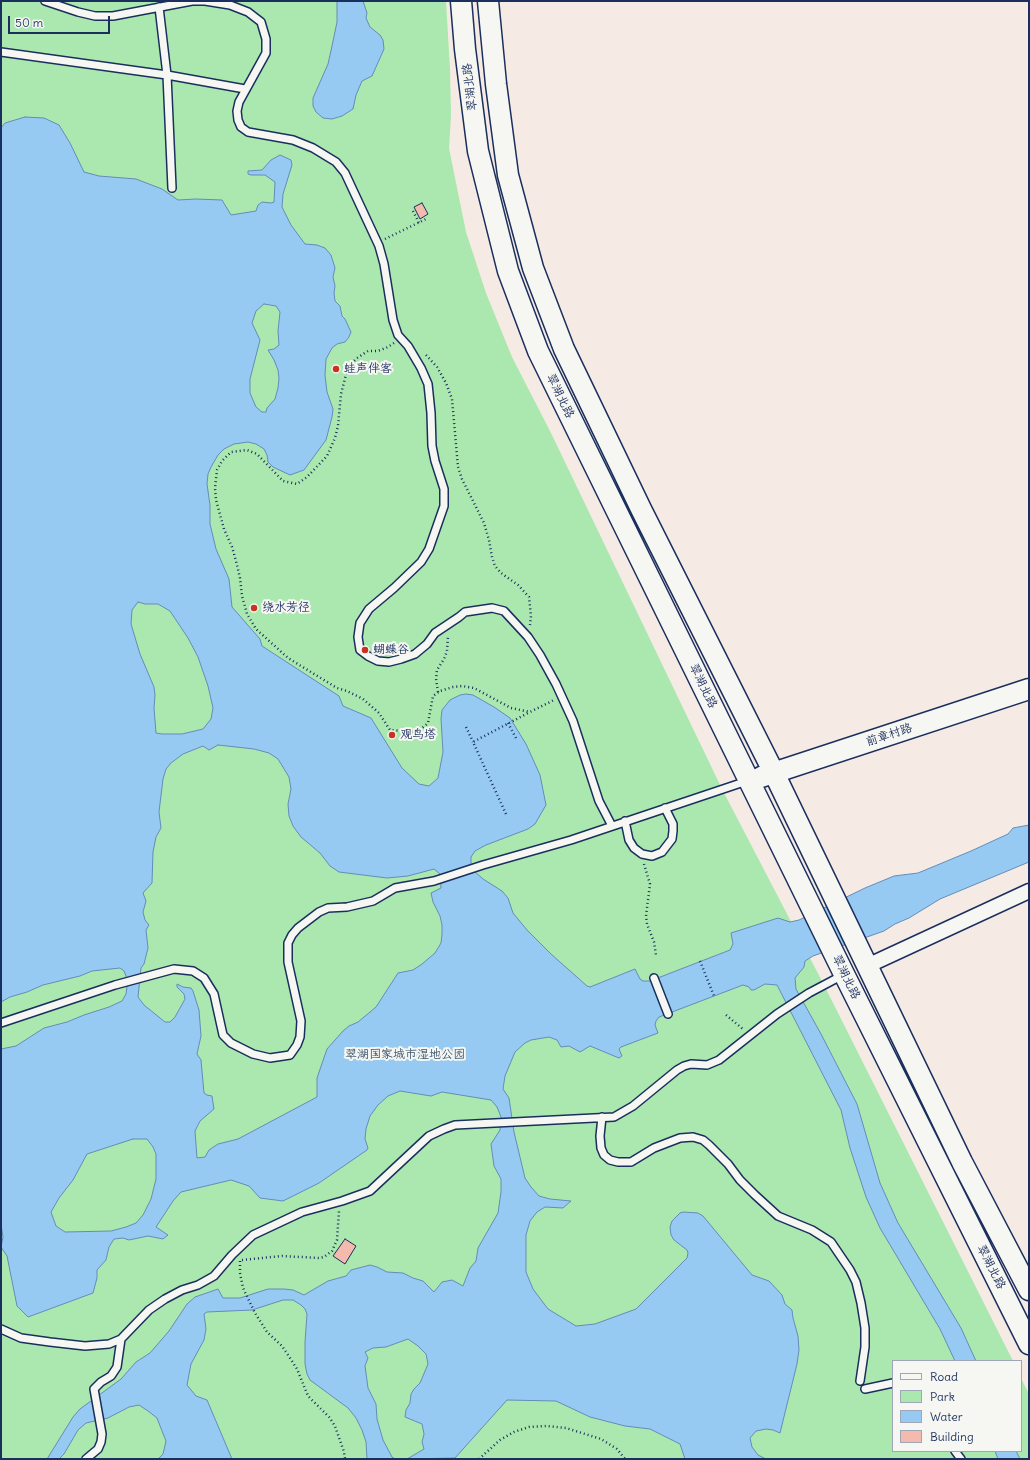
<!DOCTYPE html>
<meta charset="utf-8">
<style>
body{margin:0}
#map{position:relative;width:1030px;height:1460px;overflow:hidden;background:#f6eae4;font-family:Delius,sans-serif}
canvas{display:block}
.frame{position:absolute;inset:0;border:2px solid #1b2f5e;pointer-events:none}
.legend{position:absolute;left:892px;top:1360px;width:130px;height:92px;box-sizing:border-box;background:#f6f6f2;border:1px solid #9ea6b7;margin:0;padding:5px 7px;list-style:none;font-size:12px;color:#1b2f5e}
.legend li{display:flex;align-items:center;gap:8px;height:20px}
.legend b{width:20px;border:1px solid #9ea6b7}
.scale{position:absolute;left:8px;top:16px;width:102px;height:18px;box-sizing:border-box;border:2px solid #1b2f5e;border-top:0;padding-left:5px;font-size:12px;line-height:14px;white-space:nowrap;color:#1b2f5e;-webkit-text-stroke:3px #f6f6f2;paint-order:stroke}
</style>
<div id="map">
<canvas width="1030" height="1460"></canvas>
<div class="frame"></div>
<ul class="legend">
<li><b style="height:5px;background:#f6f6f2"></b>Road</li>
<li><b style="height:11px;background:#abe8af"></b>Park</li>
<li><b style="height:11px;background:#96caf3"></b>Water</li>
<li><b style="height:11px;background:#f4baae"></b>Building</li>
</ul>
<div class="scale">50 m</div>
</div>
<script>
const ctx = document.querySelector('canvas').getContext('2d');
ctx.lineJoin = 'round';
function paint(path, color) {
  ctx.fillStyle = color;
  ctx.fill(path, 'evenodd');
}
function poly(rows) {
  const path = new Path2D();
  for (const r of rows) {
    path.moveTo(r[0], r[1]);
    for (let i = 2; i < r.length; i += 2) path.lineTo(r[i], r[i + 1]);
  }
  return path;
}
function stroke(path, color, width, dash) {
  ctx.strokeStyle = color;
  ctx.lineWidth = width;
  ctx.lineCap = dash ? 'butt' : 'round';
  ctx.setLineDash(dash || []);
  ctx.stroke(path);
}
function label(font, color, halo, rows, align = 'center') {
  ctx.font = font + ' Delius,"LXGW WenKai TC",sans-serif';
  ctx.lineWidth = 4;
  ctx.setLineDash([]);
  ctx.textBaseline = 'middle';
  ctx.strokeStyle = halo;
  ctx.fillStyle = color;
  for (const [text, x, y, turn = 0] of rows) {
    ctx.save();
    ctx.translate(x, y);
    ctx.rotate((+turn || 0) * Math.PI / 180);
    ctx.textAlign = isNaN(turn) ? turn : align;
    if (halo) ctx.strokeText(text, 0, 0);
    ctx.fillText(text, 0, 0);
    ctx.restore();
  }
}
const green = poly([
 [1,1,446,1,450,69,451,116,449,148,466,232,486,293,512,357,551,433,722,789,824,985,1013,1361,893,1361,893,1451,1021,1451,1021,1378,1029,1394,1029,1459,1,1459]
]);
const water = poly([
 [337,1,363,1,367,13,366,18,370,27,380,35,383,40,384,49,372,76,362,81,356,95,353,109,342,116,332,119,323,118,316,112,313,106,313,98,328,64,332,46,337,22,337,1],
 [25,117,44,118,59,125,70,143,84,172,99,176,136,179,162,189,178,200,196,199,222,200,231,215,256,211,258,205,262,202,271,203,274,202,275,182,265,175,251,175,248,174,248,171,262,170,271,160,280,155,291,160,292,165,283,194,282,207,291,225,305,244,317,245,325,248,331,255,335,268,333,277,335,286,334,293,335,301,340,306,342,316,345,319,351,332,349,337,345,342,337,344,332,348,326,359,325,375,327,392,333,409,332,417,326,440,304,470,290,475,273,467,268,462,267,455,264,449,256,444,248,442,234,444,224,449,218,455,211,467,208,474,207,484,210,505,210,524,216,549,229,579,232,607,260,639,262,646,339,696,343,706,371,718,402,768,419,784,429,786,438,778,443,752,441,719,442,710,450,700,460,695,466,694,473,695,494,707,510,718,526,744,540,775,546,805,535,824,528,829,486,845,475,851,471,857,471,864,474,871,483,879,502,891,508,898,513,913,527,930,551,954,587,986,590,987,635,969,640,979,643,981,650,981,730,950,733,944,731,933,778,918,790,922,799,920,865,888,894,876,918,873,971,851,1008,834,1013,828,1029,825,1029,862,940,899,909,918,895,924,884,931,813,956,805,961,804,967,795,978,796,989,821,1034,857,1104,880,1183,898,1223,961,1328,976,1361,955,1361,940,1329,880,1228,866,1197,850,1148,841,1110,777,985,765,984,754,990,751,990,749,987,743,985,659,1017,656,1021,655,1025,658,1033,621,1047,619,1049,622,1056,619,1058,590,1046,580,1052,569,1046,561,1047,557,1040,549,1037,531,1040,525,1043,515,1052,505,1076,503,1089,509,1098,514,1132,525,1178,531,1187,539,1196,550,1199,571,1201,563,1208,545,1207,537,1212,530,1221,526,1235,526,1272,533,1289,548,1309,576,1326,595,1324,636,1309,687,1258,688,1253,687,1250,674,1240,671,1235,670,1227,672,1221,680,1213,683,1212,698,1213,703,1216,752,1275,769,1281,782,1295,785,1304,792,1310,793,1318,798,1336,799,1350,797,1364,780,1433,773,1430,766,1429,756,1431,750,1438,752,1447,758,1455,766,1459,770,1459,685,1459,680,1444,650,1429,625,1426,590,1417,556,1401,507,1400,455,1458,407,1459,424,1449,422,1442,424,1434,422,1424,405,1417,406,1410,410,1403,411,1394,414,1389,420,1383,428,1364,426,1354,418,1346,408,1339,386,1347,373,1348,365,1352,368,1358,365,1366,368,1388,376,1404,377,1419,383,1440,392,1457,395,1459,367,1459,366,1442,362,1430,356,1418,348,1408,310,1380,307,1374,305,1364,305,1342,307,1314,305,1309,301,1305,293,1300,283,1300,252,1310,207,1312,204,1314,206,1329,204,1340,191,1364,187,1385,196,1396,207,1400,232,1459,158,1459,163,1454,166,1441,162,1431,157,1418,148,1411,139,1405,129,1407,108,1418,86,1423,78,1430,64,1454,59,1459,47,1459,73,1417,80,1409,121,1379,136,1362,150,1353,169,1331,187,1304,195,1297,218,1289,223,1298,240,1298,268,1289,284,1289,293,1290,304,1295,328,1281,346,1276,351,1270,370,1265,377,1267,387,1272,403,1273,413,1278,423,1281,434,1292,442,1282,452,1280,463,1286,470,1268,476,1261,478,1248,498,1213,501,1192,501,1179,494,1166,491,1144,500,1130,501,1117,497,1107,491,1100,442,1092,431,1096,400,1091,388,1096,378,1105,370,1116,366,1129,365,1139,368,1148,367,1150,319,1183,283,1201,260,1198,249,1186,231,1180,181,1192,173,1201,156,1227,168,1235,163,1239,148,1236,129,1240,123,1238,114,1239,109,1247,106,1260,97,1270,97,1278,93,1293,28,1317,17,1306,7,1256,1,1247,3,1237,1,1224,1,1049,16,1046,44,1028,67,1022,84,1015,109,1007,122,1001,126,994,127,986,126,976,124,971,120,968,92,971,80,976,43,985,27,992,10,997,1,1002,1,128,5,123,25,117],
 [264,304,276,306,280,312,278,331,279,345,274,349,268,350,274,360,278,370,279,378,278,388,275,399,267,408,266,412,262,412,256,407,250,393,250,379,260,340,252,323,256,311,264,304],
 [138,602,145,604,158,604,170,611,188,638,198,657,208,686,213,708,211,719,203,729,182,734,162,734,156,733,154,708,155,695,154,687,140,654,131,624,132,610,138,602],
 [218,745,254,749,269,753,278,759,289,777,291,789,288,804,289,816,293,826,301,837,320,853,330,866,339,872,387,878,408,876,434,869,440,874,441,888,431,893,433,902,440,916,442,925,442,934,441,943,435,953,422,964,413,970,398,973,376,1007,358,1022,349,1026,343,1031,327,1049,317,1078,317,1097,238,1139,218,1144,209,1150,205,1157,197,1158,195,1131,200,1121,214,1109,212,1096,207,1095,204,1093,201,1060,197,1054,201,1036,199,1010,193,991,191,988,183,987,177,984,177,987,184,994,185,999,175,1017,170,1022,165,1022,144,1005,138,997,141,968,144,964,148,948,146,930,149,925,145,920,143,912,146,901,143,893,152,883,153,852,156,837,161,828,159,812,163,779,166,769,171,763,183,754,203,746,209,750,218,745],
 [133,1139,147,1139,153,1147,156,1154,156,1179,151,1199,143,1215,136,1223,126,1227,111,1231,65,1232,56,1226,51,1212,59,1198,73,1180,87,1154,133,1139],
 [995,1451,1016,1451,1020,1459,998,1459,995,1451]
]);
const building = poly([
 [422,203,428,214,420,219,414,207,422,203],
 [345,1239,356,1246,345,1264,333,1256,345,1239]
]);
const path = poly([
 [413,211,419,223],
 [385,239,426,219],
 [394,343,388,347,378,351,368,351,357,358,348,367,341,394,338,426,335,438,327,456,307,477,297,484,283,481,257,454,247,450,231,452,222,461,217,470,215,488,216,500,224,529,232,547,236,561,240,578,242,596,247,614,256,629,288,658,337,688,347,691,363,699,379,713,390,730,418,732,428,723,433,696,440,691,453,687,462,686,474,688,511,708,530,712,554,700],
 [426,355,437,367,446,383,452,399,458,467,462,479,484,523,489,540,492,557,495,566,501,573,518,585,529,597,531,616,530,625],
 [438,692,436,679,437,670,444,659,447,651,448,636],
 [508,723,517,740],
 [466,727,473,742],
 [506,814,473,742,530,712],
 [644,864,650,884,646,916,647,924,654,942,656,955],
 [700,961,714,996],
 [726,1015,744,1030],
 [242,1260,282,1256,319,1258,324,1257,332,1251,337,1240,339,1211],
 [240,1261,240,1273,243,1288,255,1313,267,1332,282,1346,290,1358,297,1369,308,1396,329,1417,335,1426,344,1452,345,1459],
 [479,1459,500,1440,514,1432,529,1427,547,1426,566,1428,601,1439,617,1449,625,1459]
]);
const lane = poly([
 [45,1,78,12,95,16,113,16,192,1,205,1,230,5,248,12,261,22,266,39,266,53,239,102,237,111,238,120,241,127,248,132,293,140,313,148,336,162,345,173,379,246,384,264,393,320,398,335,408,346,421,368,428,384,431,413,432,446,435,461,444,489,444,506,429,549,421,562,394,588,369,609,360,623,358,637,360,650,368,656,378,661,389,662,401,659,415,654,427,644,435,633,459,617,465,612,492,608,504,611,528,637,540,655,556,684,573,721,599,801,612,826],
 [159,7,167,75,172,188],
 [1,52,167,75,245,89],
 [625,821,629,840,634,848,642,854,652,856,662,852,672,839,673,831,673,824,665,808],
 [654,978,668,1014],
 [1,1023,115,985,174,969,193,971,204,978,214,994,223,1035,231,1043,253,1054,270,1058,290,1055,297,1045,300,1037,301,1021,288,962,288,943,292,935,298,928,319,912,328,908,347,907,373,901,395,888,434,881,483,865,571,840,747,781],
 [602,1117,600,1136,601,1148,604,1155,610,1160,618,1162,631,1162,654,1148,680,1138,693,1137,703,1140,709,1145,728,1164,740,1180,755,1195,778,1216,812,1230,831,1242,850,1270,856,1282,861,1303,865,1328,865,1347,860,1381],
 [1,1329,21,1338,50,1342,85,1346,109,1344,121,1339,149,1310,165,1299,182,1290,198,1285,214,1276,232,1255,253,1235,302,1212,342,1201,370,1191,429,1136,444,1129,455,1125,614,1117,633,1106,677,1070,684,1066,691,1064,707,1065,719,1060,777,1014,809,993,843,975],
 [865,1389,893,1383],
 [955,1451,961,1459],
 [86,1459,98,1449,101,1442,102,1434,94,1389,101,1382,111,1376,117,1367,121,1339]
]);
const street = poly([
 [867,966,1029,891]
]);
const secondary = poly([
 [461,1,465,49,478,151,508,271,538,351,844,974,1029,1344],
 [488,1,496,84,508,175,533,268,564,349,641,509,774,773,962,1162,1029,1290],
 [761,777,1029,689]
]);
const markers = [
 [336,369,4,"#c8321e"],
 [254,608,4,"#c8321e"],
 [365,650,4,"#c8321e"],
 [392,735,4,"#c8321e"]
];
const streetNames = [
 ["翠湖北路",470,87,-97],
 ["翠湖北路",560,396,64],
 ["翠湖北路",703,686,64],
 ["前章村路",889,735,-18],
 ["翠湖北路",846,977,64],
 ["翠湖北路",991,1267,63]
];
const poiNames = [
 ["蛙声伴客",344,369],
 ["绕水芳径",262,608],
 ["蝴蝶谷",373,650],
 ["观鸟塔",400,735]
];
const parkNames = [
 ["翠湖国家城市湿地公园",405,1055]
];
paint(green, '#abe8af');
paint(water, '#96caf3');
stroke(water, '#658cb7', 1);
paint(building, '#f4baae');
stroke(building, '#1b2f5e', 1);
stroke(lane, '#1b2f5e', 10);
stroke(street, '#1b2f5e', 17);
stroke(secondary, '#1b2f5e', 23);
stroke(path, '#1b2f5e', 2.5, [1, 3]);
stroke(lane, '#f6f6f2', 7);
stroke(street, '#f6f6f2', 14);
stroke(secondary, '#f6f6f2', 20);
for (const [x, y, r, color] of markers) {
  const dot = new Path2D();
  dot.arc(x, y, r, 0, 2 * Math.PI);
  ctx.fillStyle = color;
  ctx.fill(dot);
  stroke(dot, '#f6f6f2', 1.5);
}
label('12px', '#1b2f5e', '#f6f6f2', streetNames);
label('12px', '#1b2f5e', '#f6f6f2', poiNames, 'left');
label('12px', '#38546e', '#f6f6f2', parkNames);
</script>
